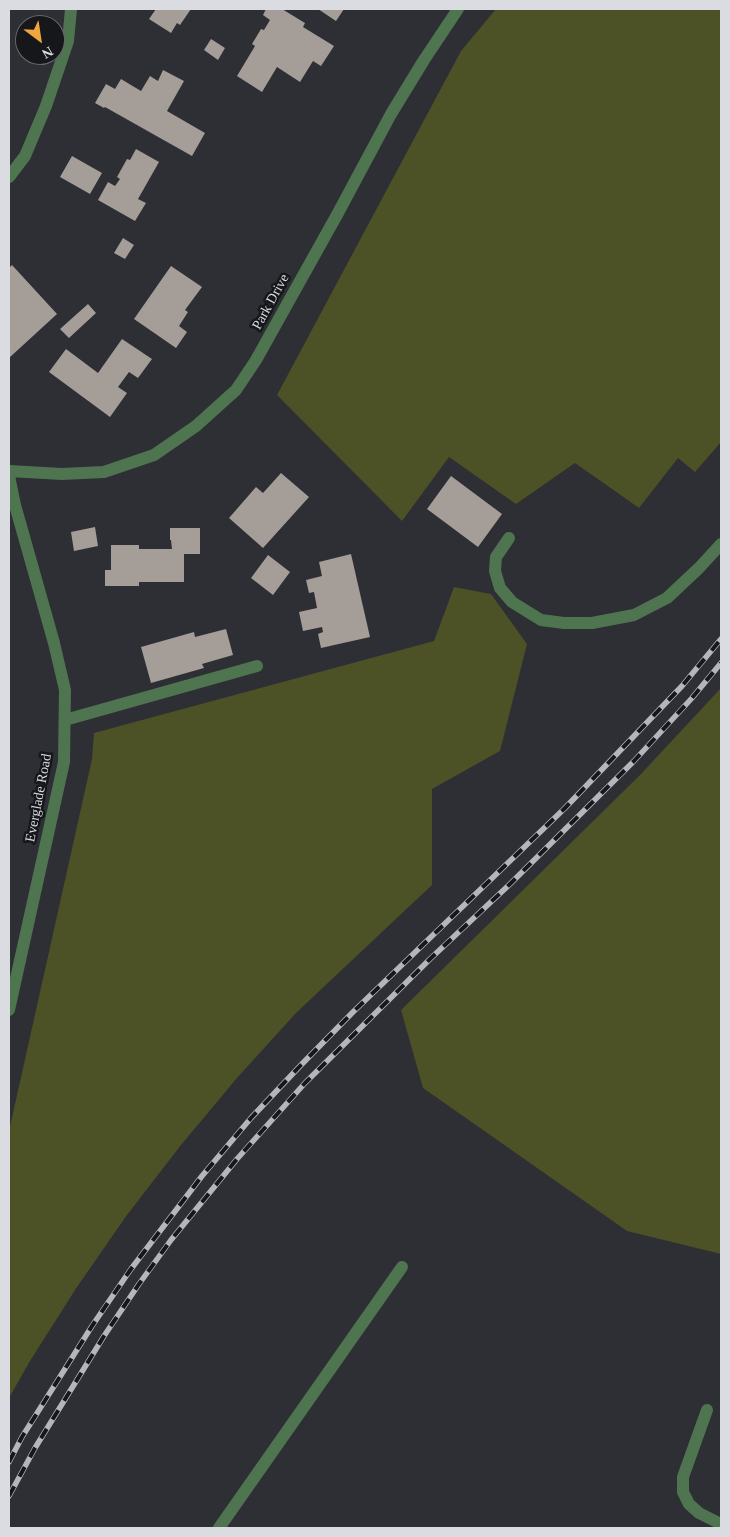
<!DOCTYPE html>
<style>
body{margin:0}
#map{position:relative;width:730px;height:1537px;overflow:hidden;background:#2e2e35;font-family:"Times New Roman",serif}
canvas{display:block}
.frame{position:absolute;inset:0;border:10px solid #dbdce1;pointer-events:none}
.north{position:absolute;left:15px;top:15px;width:50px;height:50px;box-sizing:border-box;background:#16171a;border:1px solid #65666a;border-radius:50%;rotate:149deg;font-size:14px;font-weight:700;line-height:20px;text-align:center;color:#dbdce1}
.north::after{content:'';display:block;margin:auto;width:18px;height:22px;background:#efa73d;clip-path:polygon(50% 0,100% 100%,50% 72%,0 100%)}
</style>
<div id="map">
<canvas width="730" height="1537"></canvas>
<div class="frame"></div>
<div class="north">N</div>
</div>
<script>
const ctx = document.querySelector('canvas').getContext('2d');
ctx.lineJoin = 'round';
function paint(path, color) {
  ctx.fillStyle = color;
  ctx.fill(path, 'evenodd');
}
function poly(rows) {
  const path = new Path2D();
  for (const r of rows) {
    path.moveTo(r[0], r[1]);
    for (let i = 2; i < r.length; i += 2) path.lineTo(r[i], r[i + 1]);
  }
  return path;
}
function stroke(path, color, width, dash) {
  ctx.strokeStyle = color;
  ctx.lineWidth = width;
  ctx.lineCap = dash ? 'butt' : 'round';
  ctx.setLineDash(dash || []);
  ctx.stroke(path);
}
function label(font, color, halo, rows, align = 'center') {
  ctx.font = font + ' "Times New Roman",serif';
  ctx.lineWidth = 5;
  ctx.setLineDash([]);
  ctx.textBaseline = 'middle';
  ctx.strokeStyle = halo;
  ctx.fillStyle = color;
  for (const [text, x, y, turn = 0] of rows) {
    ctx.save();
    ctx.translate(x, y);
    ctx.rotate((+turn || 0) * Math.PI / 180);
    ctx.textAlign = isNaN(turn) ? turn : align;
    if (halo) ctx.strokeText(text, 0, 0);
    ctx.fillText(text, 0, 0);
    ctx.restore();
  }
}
const green = poly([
 [496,9,721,9,721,442,695,472,678,458,639,508,575,463,516,504,449,457,402,521,277,395,461,51],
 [454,587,491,594,527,644,500,751,432,789,432,885,296,1013,237,1078,181,1145,127,1215,77,1287,30,1361,9,1398,9,1131,92,759,94,733,434,641],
 [721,688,721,1254,627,1231,423,1088,401,1010,640,775]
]);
const building = poly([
 [156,9,191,9,180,25,177,23,171,33,149,19],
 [266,9,282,9,305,23,303,27,334,46,321,66,313,61,300,82,277,67,262,92,237,76,255,46,252,44,261,29,264,30,270,20,263,15],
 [318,9,344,9,336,21],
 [211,39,225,48,218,60,204,50],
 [163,70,184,81,167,111,205,133,192,156,105,107,104,108,95,103,106,84,115,89,121,79,141,91,150,76,158,81],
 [136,149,159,162,138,199,146,203,135,221,98,200,108,182,115,186,120,179,117,177,127,159,130,160],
 [72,156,102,173,90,194,60,177],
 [123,238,134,245,125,259,114,253],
 [12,265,57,314,9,358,9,268],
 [171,266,202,287,185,310,188,312,179,326,187,332,176,348,134,319],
 [88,304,96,313,69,338,60,329],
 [122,339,152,359,138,378,129,372,118,387,127,393,110,417,49,372,66,349,98,373],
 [281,473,309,497,263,548,229,518,256,487,263,493],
 [451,476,502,514,478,547,427,509],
 [95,527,98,546,74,551,71,532],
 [170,528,200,528,200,554,184,554,184,582,139,582,139,586,105,586,105,570,111,570,111,545,139,545,139,549,172,549,171,540,170,540],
 [351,554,370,637,321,648,318,634,323,632,322,627,303,631,299,612,317,608,314,592,309,593,306,580,322,576,319,562],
 [268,555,290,572,273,595,251,578],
 [226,629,233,655,202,664,204,668,151,683,141,647,194,632,195,637]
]);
const minor = poly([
 [9,177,25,156,46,106,68,41,71,9],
 [9,471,62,474,104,472,154,455,196,426,236,390,256,360,338,213,391,114,424,60,458,9],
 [9,476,15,505,54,643,65,690,64,762,9,1010],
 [509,538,496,557,495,571,500,588,512,602,541,620,564,623,592,623,634,615,667,598,699,568,721,544],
 [65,720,257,666],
 [707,1410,683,1477,683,1492,689,1504,699,1513,721,1524],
 [219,1528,402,1267]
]);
const rail = poly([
 [9,1462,22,1437,92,1326,131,1269,202,1176,251,1118,301,1065,353,1012,565,808,682,686,721,639],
 [9,1496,35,1448,104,1336,139,1284,171,1240,237,1159,305,1083,430,959,509,885,634,761,692,698,721,663]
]);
const streetNames = [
 ["Park Drive",271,302,-61],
 ["Everglade Road",39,798,-79]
];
paint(green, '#4c5126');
paint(building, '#a59d97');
stroke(minor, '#4f7450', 12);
stroke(rail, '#b5b6bc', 5.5);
stroke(rail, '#16171a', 4, [11]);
label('14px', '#dbdce1', '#16171a', streetNames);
</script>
